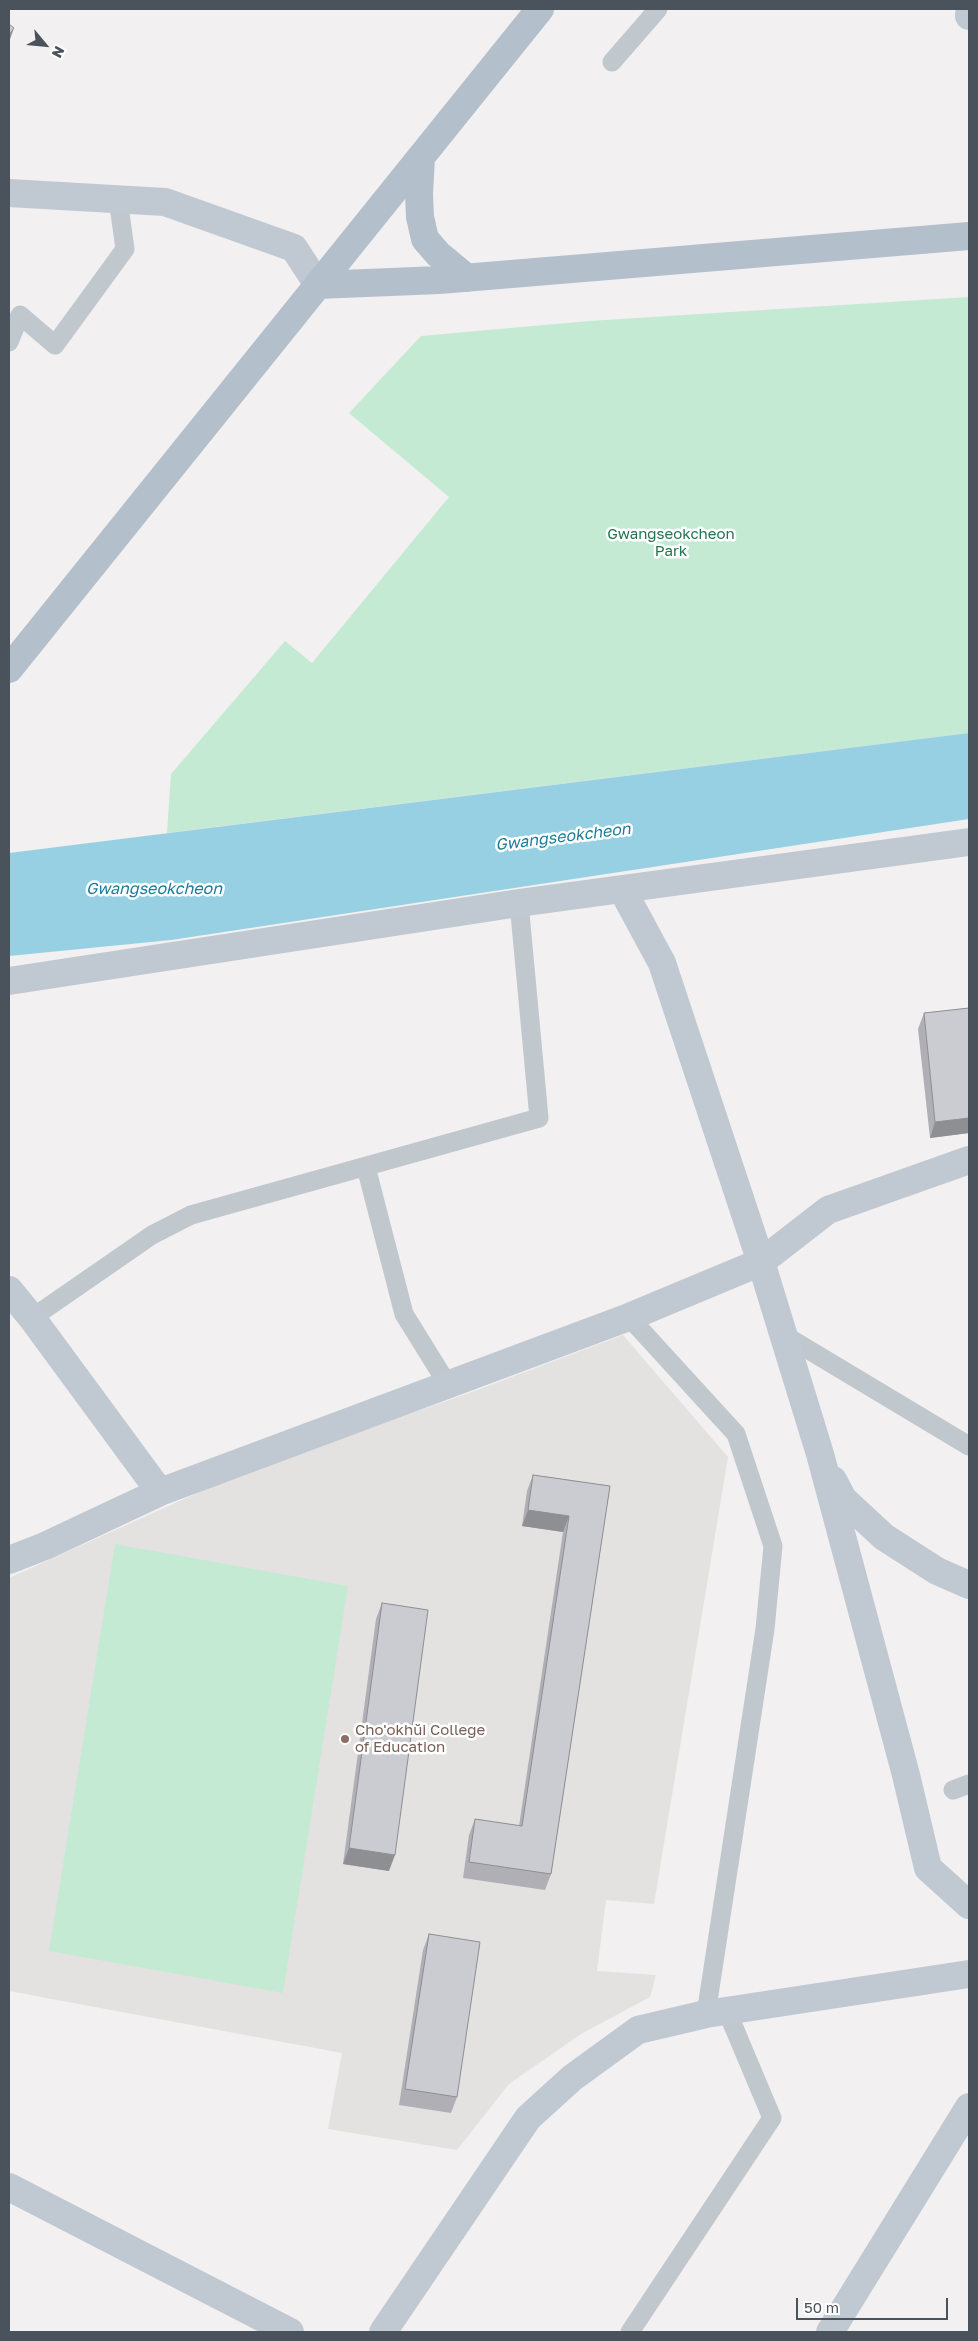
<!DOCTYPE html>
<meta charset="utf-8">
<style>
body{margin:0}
#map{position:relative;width:978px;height:2341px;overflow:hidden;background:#f2f0f0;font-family:"Golos Text",sans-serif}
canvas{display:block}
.frame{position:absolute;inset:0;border:10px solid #4a535b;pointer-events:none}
.north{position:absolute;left:20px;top:20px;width:50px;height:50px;-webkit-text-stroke:4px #fff;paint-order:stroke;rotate:118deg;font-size:14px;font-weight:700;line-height:20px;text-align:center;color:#4a535b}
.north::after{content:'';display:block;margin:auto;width:18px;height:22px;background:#4a535b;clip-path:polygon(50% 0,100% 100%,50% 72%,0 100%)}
.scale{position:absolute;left:796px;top:2298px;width:152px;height:22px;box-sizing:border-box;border:2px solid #4a535b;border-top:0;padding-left:6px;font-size:15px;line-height:18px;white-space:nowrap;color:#4a535b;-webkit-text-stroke:4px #fff;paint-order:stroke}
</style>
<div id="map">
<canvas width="978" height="2341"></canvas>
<div class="frame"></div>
<div class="north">N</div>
<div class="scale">50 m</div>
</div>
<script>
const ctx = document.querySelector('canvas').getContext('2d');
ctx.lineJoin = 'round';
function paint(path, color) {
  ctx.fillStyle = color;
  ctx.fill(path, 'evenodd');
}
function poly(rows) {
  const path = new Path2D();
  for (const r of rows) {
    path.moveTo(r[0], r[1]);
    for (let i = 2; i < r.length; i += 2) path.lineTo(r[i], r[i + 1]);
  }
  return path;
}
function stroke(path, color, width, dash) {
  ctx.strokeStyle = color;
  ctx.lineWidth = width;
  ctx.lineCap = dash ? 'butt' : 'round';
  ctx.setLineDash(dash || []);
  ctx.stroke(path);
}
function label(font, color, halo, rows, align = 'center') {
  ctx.font = font + ' "Golos Text",sans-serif';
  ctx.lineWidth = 5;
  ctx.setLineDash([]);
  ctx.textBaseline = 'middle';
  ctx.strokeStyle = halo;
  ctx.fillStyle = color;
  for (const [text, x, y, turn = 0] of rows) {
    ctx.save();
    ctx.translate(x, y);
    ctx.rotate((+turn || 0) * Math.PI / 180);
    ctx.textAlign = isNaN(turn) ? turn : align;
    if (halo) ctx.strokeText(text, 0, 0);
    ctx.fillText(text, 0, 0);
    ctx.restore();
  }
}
const education = poly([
 [623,1335,728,1457,654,1904,606,1900,597,1971,656,1975,650,1997,581,2034,509,2084,457,2150,328,2129,342,2053,9,1991,9,1578,244,1472,472,1392]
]);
const green = poly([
 [969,297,969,733,167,833,171,774,285,641,312,663,449,497,349,413,421,336,589,321],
 [115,1544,348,1586,283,1993,49,1951]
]);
const water = poly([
 [969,733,969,819,171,940,9,956,9,853]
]);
const street = poly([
 [612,62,658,9],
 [9,342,20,315,55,345,125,249,118,199],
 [366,1167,404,1314,448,1385],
 [629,1317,736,1434,773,1546,765,1629,706,2014],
 [32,1318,152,1235,191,1215,539,1118,519,903],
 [784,1335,969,1446],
 [953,1790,969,1784],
 [630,2332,772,2118,727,2011]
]);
const secondary = poly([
 [969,15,969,16],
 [9,193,165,202,294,248,318,285],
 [622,889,662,963,761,1262,820,1454,906,1775,928,1868,969,1905],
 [9,981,519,903,969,842],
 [9,1290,32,1318,160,1492],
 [833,1480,843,1499,884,1537,937,1571,969,1585],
 [9,1560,45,1546,160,1492,629,1317,761,1262,828,1210,969,1160],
 [9,2187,290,2332],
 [383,2332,528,2118,572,2078,638,2030,706,2014,969,1974],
 [830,2332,969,2107]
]);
const primary = poly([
 [421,157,419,194,420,217,425,239,438,254,467,278],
 [318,285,439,280,969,236],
 [9,669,540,9]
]);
const wall = poly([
 [969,1008,969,1133,930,1138,918,1029,924,1013],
 [533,1475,610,1486,551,1874,545,1890,463,1878,469,1835,475,1819,519,1826,563,1532,522,1526,527,1491],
 [382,1603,389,1871,343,1864,376,1619],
 [429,1934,457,2097,451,2113,399,2105,423,1950]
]);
const shadedWall = poly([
 [14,28,9,42,9,35],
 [969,1118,969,1133,930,1138,935,1122],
 [528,1510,569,1516,563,1532,522,1526],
 [349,1848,395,1855,389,1871,343,1864]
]);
const building = poly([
 [9,24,14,28,9,35,9,24],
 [969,1008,969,1118,935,1122,924,1013,969,1008],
 [533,1475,610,1486,551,1874,469,1862,475,1819,522,1826,569,1516,528,1510,533,1475],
 [382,1603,428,1610,395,1855,349,1848,382,1603],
 [429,1934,480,1942,457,2097,405,2089,429,1934]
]);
const markers = [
 [345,1739,5,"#8d6e63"]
];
const parkNames = [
 ["Gwangseokcheon",671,534],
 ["Park",671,551]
];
const educationNames = [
 ["Cho'okhŭi College",355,1730],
 ["of Education",355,1747]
];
const waterNames = [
 ["Gwangseokcheon",563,837,-7],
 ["Gwangseokcheon",154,889]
];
paint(education, '#e3e2e1');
paint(green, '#c4ead4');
paint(water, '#96d0e2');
stroke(street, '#c0c7cd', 19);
stroke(secondary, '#c0c8d1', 28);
stroke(primary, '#b3bfcb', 28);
paint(wall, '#afafb5');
paint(shadedWall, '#8e8f93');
paint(building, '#cbccd2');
stroke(building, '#8e8f93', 1);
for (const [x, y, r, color] of markers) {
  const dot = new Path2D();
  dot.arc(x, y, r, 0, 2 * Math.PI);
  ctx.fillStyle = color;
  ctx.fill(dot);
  stroke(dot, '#fff', 2);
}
label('15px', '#22754f', '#fff', parkNames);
label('15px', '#785e54', '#fff', educationNames, 'left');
label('italic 16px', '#1d7d9c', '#fff', waterNames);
</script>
